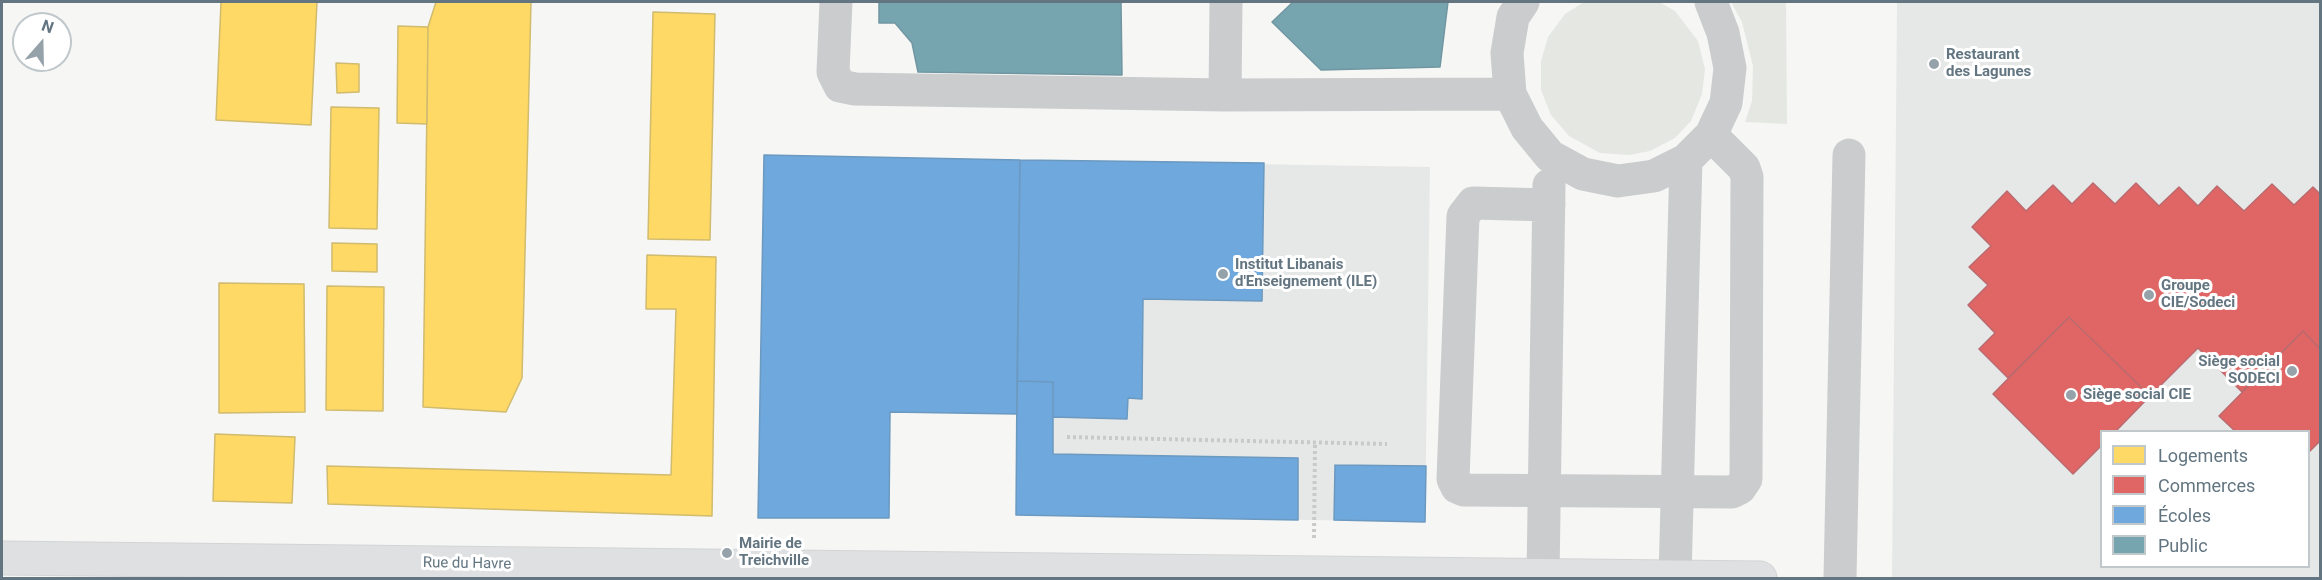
<!DOCTYPE html>
<meta charset="utf-8">
<style>
body{margin:0}
#map{position:relative;width:2322px;height:580px;overflow:hidden;background:#f6f6f5;font-family:Roboto,sans-serif}
canvas{display:block}
.frame{position:absolute;inset:0;border:3px solid #627580;pointer-events:none}
.legend{position:absolute;left:2100px;top:430px;width:210px;height:138px;box-sizing:border-box;background:#fff;border:2px solid #c0c8cc;margin:0;padding:8px 10px;list-style:none;font-size:18px;color:#627580}
.legend li{display:flex;align-items:center;gap:12px;height:30px}
.legend b{width:30px;border:2px solid #c0c8cc}
.north{position:absolute;left:12px;top:12px;width:60px;height:60px;box-sizing:border-box;background:#fff;border:2px solid #c0c8cc;border-radius:50%;rotate:20deg;font-size:16px;font-weight:700;line-height:24px;text-align:center;color:#627580}
.north::after{content:'';display:block;margin:auto;width:21px;height:27px;background:#96a2a9;clip-path:polygon(50% 0,100% 100%,50% 72%,0 100%)}
</style>
<div id="map">
<canvas width="2322" height="580"></canvas>
<div class="frame"></div>
<ul class="legend">
<li><b style="height:16px;background:#ffd966"></b>Logements</li>
<li><b style="height:16px;background:#e06666"></b>Commerces</li>
<li><b style="height:16px;background:#6fa8dc"></b>Écoles</li>
<li><b style="height:16px;background:#76a5af"></b>Public</li>
</ul>
<div class="north">N</div>
</div>
<script>
const ctx = document.querySelector('canvas').getContext('2d');
ctx.lineJoin = 'round';
function paint(path, color) {
  ctx.fillStyle = color;
  ctx.fill(path, 'evenodd');
}
function poly(rows) {
  const path = new Path2D();
  for (const r of rows) {
    path.moveTo(r[0], r[1]);
    for (let i = 2; i < r.length; i += 2) path.lineTo(r[i], r[i + 1]);
  }
  return path;
}
function stroke(path, color, width, dash) {
  ctx.strokeStyle = color;
  ctx.lineWidth = width;
  ctx.lineCap = dash ? 'butt' : 'round';
  ctx.setLineDash(dash || []);
  ctx.stroke(path);
}
function label(font, color, halo, rows, align = 'center') {
  ctx.font = font + ' Roboto,sans-serif';
  ctx.lineWidth = 6;
  ctx.setLineDash([]);
  ctx.textBaseline = 'middle';
  ctx.strokeStyle = halo;
  ctx.fillStyle = color;
  for (const [text, x, y, turn = 0] of rows) {
    ctx.save();
    ctx.translate(x, y);
    ctx.rotate((+turn || 0) * Math.PI / 180);
    ctx.textAlign = isNaN(turn) ? turn : align;
    if (halo) ctx.strokeText(text, 0, 0);
    ctx.fillText(text, 0, 0);
    ctx.restore();
  }
}
const built = poly([
 [1897,2,2320,2,2320,578,1892,578],
 [2102,432,2308,432,2308,566,2102,566],
 [1020,160,1430,167,1425,522,1016,515]
]);
const green = poly([
 [1584,2,1659,2,1675,11,1698,41,1705,69,1702,94,1691,121,1675,138,1650,151,1629,155,1600,153,1569,136,1551,115,1541,90,1541,61,1548,37,1565,14],
 [1731,2,1786,2,1787,124,1745,122,1752,101,1753,66,1742,22]
]);
const homes = poly([
 [221,2,317,2,311,125,216,120,221,2],
 [436,2,531,2,522,378,506,412,423,407,428,27,436,2],
 [653,12,715,14,710,240,648,239,653,12],
 [398,26,428,27,427,124,397,123,398,26],
 [336,63,359,64,359,92,337,93,336,63],
 [331,107,379,108,377,229,329,228,331,107],
 [332,243,377,244,377,272,332,271,332,243],
 [647,255,716,257,712,516,328,504,327,466,671,475,676,309,646,309,647,255],
 [219,283,304,284,305,412,219,413,219,283],
 [327,286,384,287,383,411,326,410,327,286],
 [215,434,295,437,292,503,213,501,215,434]
]);
const shops = poly([
 [2093,183,2115,204,2136,183,2159,206,2179,187,2198,206,2217,186,2244,211,2272,184,2294,205,2313,187,2320,194,2320,349,2303,331,2242,392,2198,348,2150,396,2069,317,2008,378,1979,349,1995,333,1968,305,1988,285,1969,267,1991,246,1972,227,2007,191,2026,211,2053,185,2072,204,2093,183],
 [2069,317,2150,396,2115,432,2102,432,2102,445,2073,474,1993,394,2069,317],
 [2303,331,2320,349,2320,441,2308,453,2308,432,2236,432,2219,416,2303,331]
]);
const schools = poly([
 [764,155,1020,160,1017,414,890,412,889,518,758,518,764,155],
 [1020,160,1264,163,1262,301,1143,299,1142,399,1128,398,1127,419,1053,417,1053,382,1017,381,1020,160],
 [1017,381,1053,382,1053,454,1298,458,1298,520,1016,515,1017,381],
 [1335,465,1426,466,1425,522,1334,520,1335,465]
]);
const public = poly([
 [879,2,1121,2,1122,75,918,72,912,43,895,23,879,23,879,2],
 [1293,2,1448,2,1440,67,1321,70,1272,22,1293,2]
]);
const path = poly([
 [1067,437,1387,444],
 [1314,538,1315,442]
]);
const minor = poly([
 [836,2,833,72,840,86,855,89,1225,95,1510,94],
 [1523,2,1513,17,1507,53,1510,94,1527,128,1550,156,1583,174,1618,181,1654,176,1686,160,1711,135,1726,103,1730,68,1723,33,1711,2],
 [1225,95,1226,2],
 [1549,205,1473,203,1463,216,1453,479,1457,487,1464,490,1732,492,1740,488,1746,479,1747,177,1744,168,1711,135],
 [1543,576,1549,185],
 [1675,578,1686,160],
 [1840,578,1849,155]
]);
const major = poly([
 [2,558,1760,578]
]);
const markers = [
 [1934,64,6,"#96a2a9"],
 [1223,274,6,"#96a2a9"],
 [2149,295,6,"#96a2a9"],
 [2292,371,6,"#96a2a9"],
 [2071,395,6,"#96a2a9"],
 [727,553,6,"#96a2a9"]
];
const poiNames = [
 ["Restaurant",1946,55],
 ["des Lagunes",1946,72],
 ["Institut Libanais",1235,265],
 ["d'Enseignement (ILE)",1235,282],
 ["Groupe",2161,286],
 ["CIE/Sodeci",2161,303],
 ["Siège social",2280,362,"right"],
 ["SODECI",2280,379,"right"],
 ["Siège social CIE",2083,395],
 ["Mairie de",739,544],
 ["Treichville",739,561]
];
const streetNames = [
 ["Rue du Havre",467,564,1]
];
paint(built, '#e6e8e7');
paint(green, '#e5e8e2');
paint(homes, '#ffd966');
stroke(homes, '#d0bb6e', 1.5);
paint(shops, '#e06666');
stroke(shops, '#ba6a6e', 1.5);
paint(schools, '#6fa8dc');
stroke(schools, '#6b99c0', 1.5);
paint(public, '#76a5af');
stroke(public, '#7097a1', 1.5);
stroke(major, '#d3d4d5', 35);
stroke(path, '#c8caca', 4, [3, 3]);
stroke(minor, '#cbcccd', 33);
stroke(major, '#dfe0e1', 33);
for (const [x, y, r, color] of markers) {
  const dot = new Path2D();
  dot.arc(x, y, r, 0, 2 * Math.PI);
  ctx.fillStyle = color;
  ctx.fill(dot);
  stroke(dot, '#fff', 2);
}
label('bold 15px', '#627580', '#fff', poiNames, 'left');
label('15px', '#627580', '#fff', streetNames);
</script>
